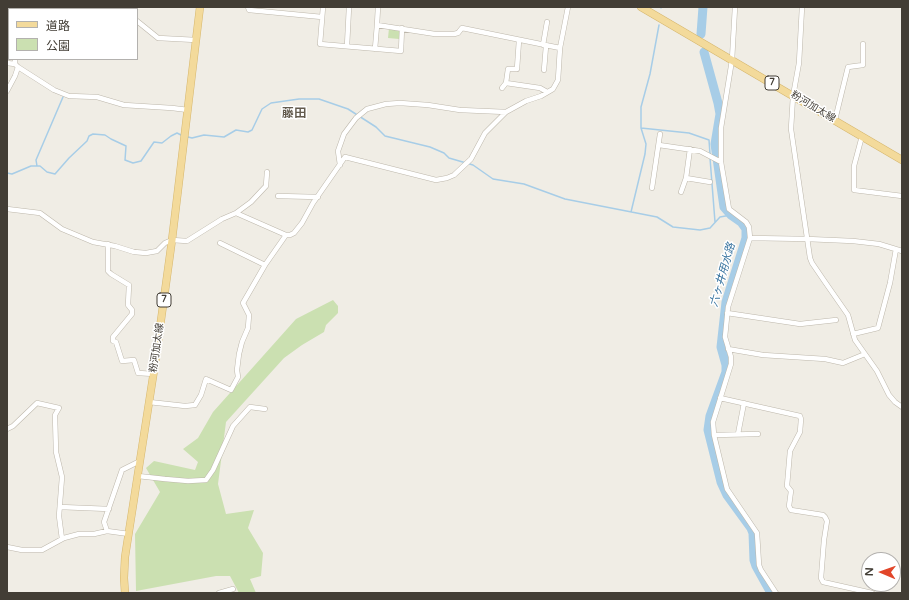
<!DOCTYPE html>
<meta charset="utf-8">
<style>
body{margin:0}
#map{position:relative;width:909px;height:600px;overflow:hidden;background:#f0ede5;font-family:"Varela Round","Noto Sans JP",sans-serif}
canvas{display:block}
.frame{position:absolute;inset:0;border:8px solid #423d35;pointer-events:none}
.legend{position:absolute;left:8px;top:8px;width:130px;height:52px;box-sizing:border-box;background:#fff;border:1px solid #b3b1ae;margin:0;padding:5px 7px;list-style:none;font-size:12px;color:#423d35}
.legend li{display:flex;align-items:center;gap:8px;height:20px}
.legend b{width:20px;border:1px solid #b3b1ae}
.north{position:absolute;left:861px;top:552px;width:40px;height:40px;box-sizing:border-box;background:#fff;border:1px solid #b3b1ae;border-radius:50%;rotate:272deg;font-size:11px;font-weight:700;line-height:16px;text-align:center;color:#423d35}
.north::after{content:'';display:block;margin:auto;width:14px;height:18px;background:#e2462a;clip-path:polygon(50% 0,100% 100%,50% 72%,0 100%)}
</style>
<div id="map">
<canvas width="909" height="600"></canvas>
<div class="frame"></div>
<ul class="legend">
<li><b style="height:5px;background:#f3da9b"></b>道路</li>
<li><b style="height:11px;background:#cbe0b1"></b>公園</li>
</ul>
<div class="north">N</div>
</div>
<script>
const ctx = document.querySelector('canvas').getContext('2d');
ctx.lineJoin = 'round';
function paint(path, color) {
  ctx.fillStyle = color;
  ctx.fill(path, 'evenodd');
}
function poly(rows) {
  const path = new Path2D();
  for (const r of rows) {
    path.moveTo(r[0], r[1]);
    for (let i = 2; i < r.length; i += 2) path.lineTo(r[i], r[i + 1]);
  }
  return path;
}
function stroke(path, color, width, dash) {
  ctx.strokeStyle = color;
  ctx.lineWidth = width;
  ctx.lineCap = dash ? 'butt' : 'round';
  ctx.setLineDash(dash || []);
  ctx.stroke(path);
}
function label(font, color, halo, rows, align = 'center') {
  ctx.font = font + ' "Varela Round","Noto Sans JP",sans-serif';
  ctx.lineWidth = 3;
  ctx.setLineDash([]);
  ctx.textBaseline = 'middle';
  ctx.strokeStyle = halo;
  ctx.fillStyle = color;
  for (const [text, x, y, turn = 0] of rows) {
    ctx.save();
    ctx.translate(x, y);
    ctx.rotate((+turn || 0) * Math.PI / 180);
    ctx.textAlign = isNaN(turn) ? turn : align;
    if (halo) ctx.strokeText(text, 0, 0);
    ctx.fillText(text, 0, 0);
    ctx.restore();
  }
}
const green = poly([
 [389,28,401,29,399,39,388,38],
 [333,300,338,306,338,313,326,325,324,332,302,345,284,358,226,422,218,484,226,514,254,510,248,528,263,553,261,576,250,579,256,593,239,593,230,576,216,576,136,591,135,534,160,492,146,468,154,461,195,470,198,462,183,449,198,438,213,412,296,319]
]);
const stream = poly([
 [661,8,661,7],
 [85,9,85,7],
 [641,128,689,133,709,140,710,154],
 [188,137,192,138,204,135,224,137,236,130,248,132,252,130,262,109,271,103,299,99,319,99,348,109,376,127,385,136,430,147,444,153,449,158,473,165,493,179,524,184,565,199,657,217,673,227,700,230,710,228,720,217,731,215],
 [710,158,715,222],
 [37,166,36,160,63,97],
 [7,173,12,174,31,166,40,166,47,172,55,174,69,158,87,141,89,136,93,134,105,135,111,139,126,146,125,160,133,163,141,161,154,142,162,143,171,136,177,133,181,135],
 [631,212,645,154,646,144,641,128,641,107,650,74,659,25]
]);
const river = poly([
 [701,34,703,7],
 [704,52,718,103,720,114,715,144,724,207,731,215,741,222,746,229,746,238,726,302,721,347,726,365,726,372,710,416,708,430,721,482,727,495,751,528,753,533,754,560,756,566,771,593]
]);
const minor = poly([
 [11,7,12,9],
 [106,7,109,9],
 [248,7,249,10,322,17],
 [323,7,320,44,401,51,402,28],
 [378,7,377,25,435,34,454,34,458,33,462,28,560,48],
 [735,7,732,60,721,128,721,162,729,209,746,222,749,227,750,238,728,307,725,337,731,357,731,364,713,422,714,435,727,489,757,533,759,565,761,570,776,593],
 [802,7,799,63,793,96,791,129,810,258,812,263,825,282,848,315,855,340,877,371,889,395,895,402,902,407],
 [137,21,158,38,196,40],
 [543,45,547,22],
 [347,46,349,7],
 [375,49,377,25],
 [15,59,15,64,18,67,54,90,69,96,97,97,124,105,172,108,188,110],
 [7,63,15,64],
 [544,70,546,46],
 [506,83,540,88,547,92],
 [502,88,506,83,508,69,517,69,519,40],
 [7,91,15,76,18,67],
 [835,120,848,67,863,65,863,44],
 [862,136,854,166,854,190,902,196],
 [659,145,700,151,721,162],
 [340,165,338,151,344,134,356,118,367,109,386,104,400,103,428,105,460,110,506,112],
 [686,178,710,182],
 [652,188,660,134],
 [681,192,686,178,690,149],
 [278,196,318,197],
 [7,209,40,213,62,229,93,242,115,246,134,252,146,253,157,251,165,243,172,240,187,241,222,219,236,213,286,235,290,235,294,233,302,223,313,203,345,157,436,180,447,178,454,175,471,159,485,133,506,112,526,101,541,96,553,89,558,80,560,48,568,7],
 [236,213,251,202,266,186,267,172],
 [750,238,807,239,853,241,879,244,902,251],
 [220,243,265,265],
 [108,244,108,271,111,274,129,285,128,305,132,310,132,314,113,337,113,341,116,342,122,361,134,360,138,373,154,374],
 [727,313,800,324,836,320],
 [853,334,878,328,890,283,896,249],
 [728,349,763,355,825,359,843,363,865,354],
 [720,398,800,416,801,419,800,432,790,451,787,486,791,491,789,506,791,510,823,515,825,517,827,521,824,540,821,578,823,582,872,593],
 [149,402,185,406,195,405,201,395,206,379,231,390,238,377,237,370,239,354,242,342,248,328,249,315,243,303,265,265,286,235],
 [7,429,13,426,37,403,59,408,55,415,56,452,62,477,59,516,62,539],
 [738,434,744,403],
 [714,435,758,434],
 [138,476,165,479,188,481,206,480,213,470,233,426,250,407,265,409],
 [60,507,109,509],
 [107,531,104,522,122,470,140,461],
 [7,547,22,550,42,550,64,538,79,534,94,534,107,531,129,534],
 [219,593,233,589]
]);
const primary = poly([
 [641,7,902,160],
 [125,593,124,578,125,557,155,364,172,240,200,7]
]);
const shields = [
 [772,83,14],
 [164,300,14]
];
const shieldNames = [
 ["7",772,83],
 ["7",164,300]
];
const streetNames = [
 ["粉河加太線",813,107,31],
 ["粉河加太線",157,348,-82]
];
const waterNames = [
 ["六ヶ井用水路",723,275,-74]
];
const quarterNames = [
 ["藤田",294,114]
];
paint(green, '#cbe0b1');
stroke(stream, '#a7cde7', 1.5);
stroke(river, '#a7cde7', 9);
stroke(minor, '#bdb7ab', 5.5);
stroke(primary, '#d5b66d', 8);
stroke(minor, '#fff', 4.5);
stroke(primary, '#f3da9b', 7);
for (const [x, y, w] of shields) {
  const box = new Path2D();
  box.roundRect(x - w / 2, y - 7, w, 14, 3);
  ctx.fillStyle = '#fff';
  ctx.fill(box);
  stroke(box, '#423d35', 1);
}
label('bold 9px', '#423d35', null, shieldNames);
label('10px', '#423d35', '#fff', streetNames);
label('italic 11px', '#3b76a1', '#fff', waterNames);
label('bold 12px', '#635b4e', '#fff', quarterNames);
</script>
